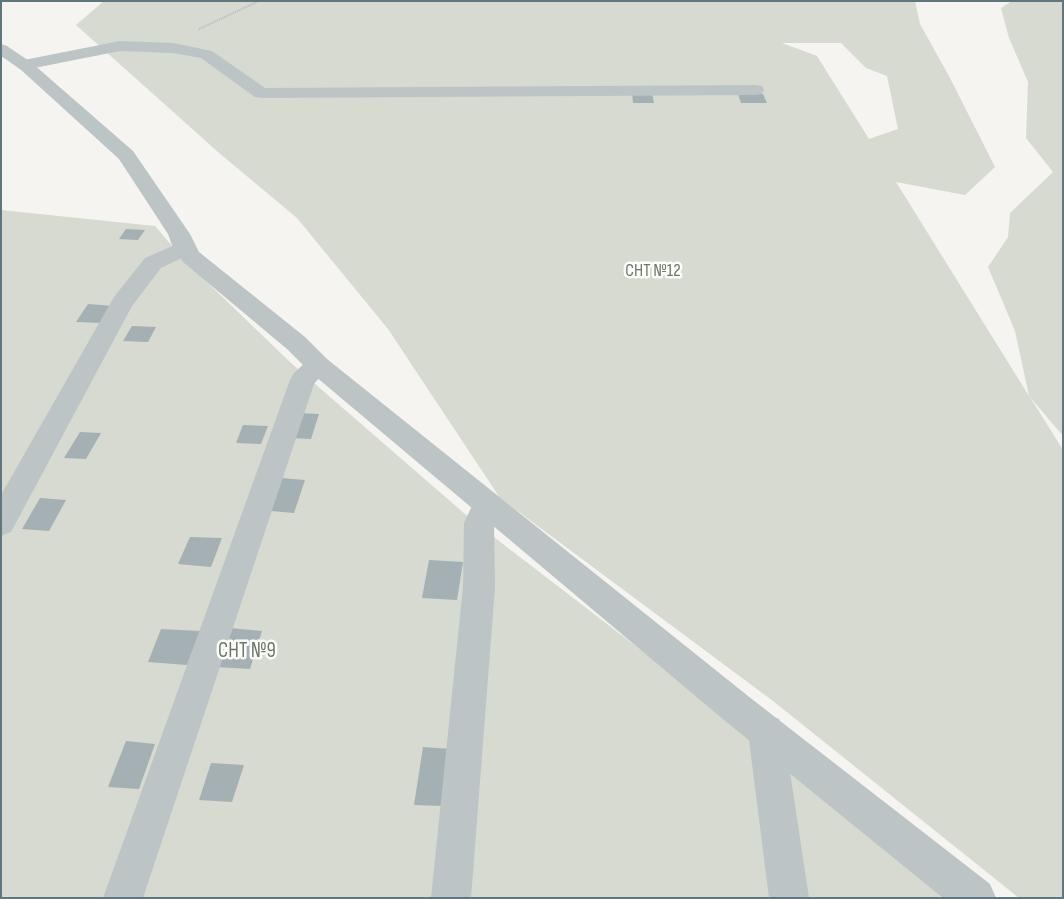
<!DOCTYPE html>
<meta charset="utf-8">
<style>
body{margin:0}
#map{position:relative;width:1064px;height:899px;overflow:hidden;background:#f5f4f1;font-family:"Sofia Sans Condensed",sans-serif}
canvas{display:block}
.frame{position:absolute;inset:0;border:2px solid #5f767d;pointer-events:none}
</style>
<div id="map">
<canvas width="1064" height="899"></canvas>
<div class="frame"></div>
</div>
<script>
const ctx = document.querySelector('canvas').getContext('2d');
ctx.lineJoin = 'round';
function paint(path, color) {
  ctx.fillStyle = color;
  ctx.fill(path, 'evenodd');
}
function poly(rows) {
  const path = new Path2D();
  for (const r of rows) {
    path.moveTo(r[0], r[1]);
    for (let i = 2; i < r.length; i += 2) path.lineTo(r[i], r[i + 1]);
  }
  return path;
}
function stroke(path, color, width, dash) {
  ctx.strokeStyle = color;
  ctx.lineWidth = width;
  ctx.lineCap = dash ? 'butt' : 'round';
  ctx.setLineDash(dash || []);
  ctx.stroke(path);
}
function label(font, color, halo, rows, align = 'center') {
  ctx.font = font + ' "Sofia Sans Condensed",sans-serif';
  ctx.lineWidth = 5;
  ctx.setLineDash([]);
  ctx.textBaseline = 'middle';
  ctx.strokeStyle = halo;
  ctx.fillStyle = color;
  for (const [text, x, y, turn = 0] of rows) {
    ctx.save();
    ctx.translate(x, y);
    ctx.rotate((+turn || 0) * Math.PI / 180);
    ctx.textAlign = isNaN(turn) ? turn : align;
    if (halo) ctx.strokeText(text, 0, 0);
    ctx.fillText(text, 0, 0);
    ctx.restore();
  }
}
const green = poly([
 [104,1,915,1,920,24,949,76,995,167,965,195,896,182,1029,396,1015,331,988,267,1008,237,1010,213,1053,172,1026,138,1028,82,1009,38,1001,8,1012,1,1063,1,1063,436,1030,397,1063,450,1063,898,1019,898,773,701,500,498,388,329,297,218,218,152,76,25],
 [782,43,841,43,866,68,887,76,898,129,869,139,817,56],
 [1,210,155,226,185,261,291,363,473,521,749,733,948,898,1,898]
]);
const building = poly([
 [632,93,652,93,654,103,633,103],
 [738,94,763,94,767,103,741,103],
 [126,229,145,230,138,240,119,239],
 [88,304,113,306,102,323,76,322],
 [132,326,156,327,148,342,123,341],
 [298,413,319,414,311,439,290,438],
 [243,425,268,426,261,444,236,443],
 [80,432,101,433,86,459,64,458],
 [282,478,305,480,294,513,271,511],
 [40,498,66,500,49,531,22,529],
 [190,537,222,538,211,567,178,564],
 [429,560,463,562,457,600,422,598],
 [230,628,262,631,250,669,216,667],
 [161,629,200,631,187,665,148,662],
 [126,741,155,744,139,789,108,787],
 [423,747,451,749,444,806,414,805],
 [211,763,244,765,232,802,199,800]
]);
const path = poly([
 [199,29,259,1]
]);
const minor = poly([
 [120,41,173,43,212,51,265,88,756,85,762,86,764,90,762,94,756,95,261,98,255,97,201,58,173,53,120,51,24,70,18,68,16,65,18,62,24,60,120,41],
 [184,241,192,243,195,248,192,253,161,268,132,306,11,532,1,536,1,495,114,297,145,258,184,241],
 [318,356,327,359,330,365,314,384,143,898,103,898,290,380,294,373,309,359,318,356],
 [487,492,497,495,502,504,494,523,495,587,471,898,431,898,463,587,464,523,477,495,487,492],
 [766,714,779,719,784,732,809,898,769,898,748,732,753,719,766,714]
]);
const tertiary = poly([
 [1,44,7,46,32,63,133,151,190,234,199,252,305,337,327,359,748,696,990,884,996,898,943,898,724,720,309,371,287,349,183,262,173,248,168,234,119,159,20,69,1,56,1,44]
]);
const parkNames = [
 ["СНТ №12",653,271]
];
const nearParknames = [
 ["СНТ №9",247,652]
];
paint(green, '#d6dad0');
paint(building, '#a4b0b3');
stroke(path, '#b7bcbd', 2, [1, 1]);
paint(minor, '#bdc4c6');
paint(tertiary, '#bdc4c6');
label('18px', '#6c7a62', '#fff', parkNames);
label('21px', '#6c7a62', '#fff', nearParknames);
</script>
